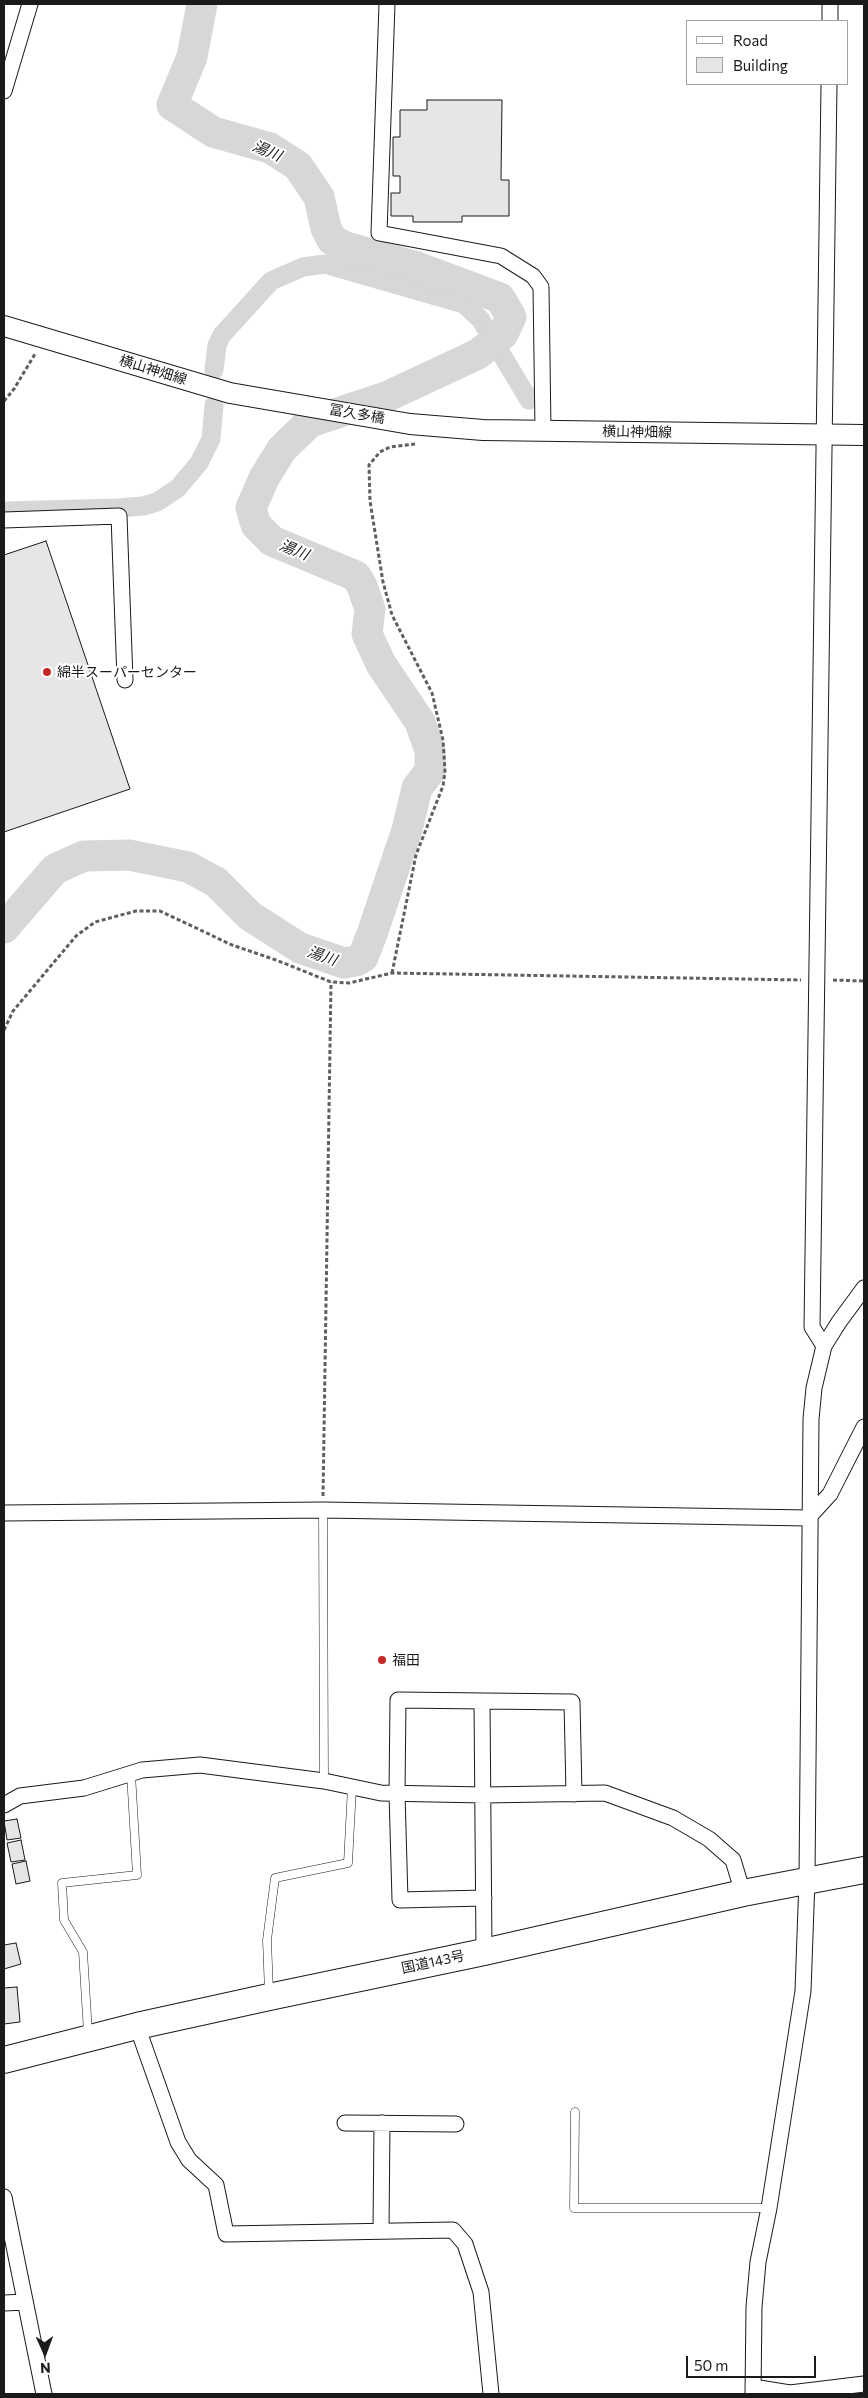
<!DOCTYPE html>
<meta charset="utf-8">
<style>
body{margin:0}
#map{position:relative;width:868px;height:2398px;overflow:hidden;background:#fff;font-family:Commissioner,sans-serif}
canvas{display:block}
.frame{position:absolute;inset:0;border:5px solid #1a1a1a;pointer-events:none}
.legend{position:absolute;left:686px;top:20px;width:162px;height:65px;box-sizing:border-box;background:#fff;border:1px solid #a3a3a3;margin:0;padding:6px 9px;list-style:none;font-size:15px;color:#1a1a1a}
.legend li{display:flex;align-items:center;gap:10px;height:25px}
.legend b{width:25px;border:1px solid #a3a3a3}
.north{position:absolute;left:20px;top:2328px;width:50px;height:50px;-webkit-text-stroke:4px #fff;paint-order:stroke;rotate:178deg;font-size:14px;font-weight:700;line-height:20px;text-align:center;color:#1a1a1a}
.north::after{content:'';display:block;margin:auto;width:18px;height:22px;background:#1a1a1a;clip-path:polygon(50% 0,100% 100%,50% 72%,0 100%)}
.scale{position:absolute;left:686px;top:2356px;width:130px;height:22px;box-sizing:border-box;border:2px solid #1a1a1a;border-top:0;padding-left:6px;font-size:15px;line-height:18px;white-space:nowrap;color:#1a1a1a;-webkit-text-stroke:4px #fff;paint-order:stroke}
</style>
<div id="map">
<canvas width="868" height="2398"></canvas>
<div class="frame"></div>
<ul class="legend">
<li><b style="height:6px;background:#fff"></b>Road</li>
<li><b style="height:14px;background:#e6e6e6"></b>Building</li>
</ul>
<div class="north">N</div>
<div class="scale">50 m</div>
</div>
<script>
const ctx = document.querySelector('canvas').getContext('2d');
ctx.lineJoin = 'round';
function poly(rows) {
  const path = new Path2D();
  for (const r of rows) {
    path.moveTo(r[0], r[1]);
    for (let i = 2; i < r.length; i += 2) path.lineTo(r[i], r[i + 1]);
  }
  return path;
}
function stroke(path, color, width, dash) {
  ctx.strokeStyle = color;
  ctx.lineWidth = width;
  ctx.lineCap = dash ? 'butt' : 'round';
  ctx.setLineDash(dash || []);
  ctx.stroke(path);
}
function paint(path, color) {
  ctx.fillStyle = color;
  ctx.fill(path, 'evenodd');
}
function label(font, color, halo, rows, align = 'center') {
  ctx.font = font + ' Commissioner,"Noto Sans JP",sans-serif';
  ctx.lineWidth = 4;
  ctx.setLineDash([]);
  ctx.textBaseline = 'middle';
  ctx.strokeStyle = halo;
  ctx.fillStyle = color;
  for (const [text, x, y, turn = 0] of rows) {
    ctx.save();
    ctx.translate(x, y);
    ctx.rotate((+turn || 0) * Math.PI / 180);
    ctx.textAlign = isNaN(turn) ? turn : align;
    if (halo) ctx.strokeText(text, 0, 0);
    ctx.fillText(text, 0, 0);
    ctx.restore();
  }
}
const canal = poly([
 [214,370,217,345,222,335,271,281,303,267,325,264,464,304,481,320,529,400],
 [4,511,118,508,143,506,157,502,178,488,199,463,211,439,214,405]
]);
const river = poly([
 [4,928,55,869,84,856,129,855,188,867,216,882,250,916,300,948,344,963,356,961,363,957,372,934,407,830,417,788,430,771,430,751,420,722,381,664,367,634,370,609,362,586,356,576,272,541,256,525,251,508,264,478,282,449,310,422,386,397,478,354,503,334,511,317,500,298,417,267,346,247,332,240,326,228,319,197,298,166,270,148,213,132,172,105,192,57,202,4]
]);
const building = poly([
 [427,100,502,100,501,180,509,180,509,216,462,216,462,222,413,222,413,216,391,216,391,193,400,193,400,176,393,176,393,137,400,137,400,110,427,110,427,100],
 [46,541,130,789,4,832,4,555,46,541],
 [17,1819,21,1838,7,1840,4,1821,17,1819],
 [21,1840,25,1860,11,1862,7,1843,21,1840],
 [26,1861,30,1881,16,1884,12,1864,26,1861],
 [16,1943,21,1964,4,1969,4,1945,16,1943],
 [17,1987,20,2022,4,2024,4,1988,17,1987]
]);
const path = poly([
 [4,401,14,389,35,354],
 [392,973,416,855,443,786,445,771,443,740,432,693,392,615,383,582,370,501,369,465,380,452,390,447,415,444],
 [833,980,864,981],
 [4,1030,13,1011,76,936,95,922,136,911,160,911,232,945,276,960,331,982,349,983,392,973,801,980],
 [323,1496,331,982]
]);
const service = poly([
 [323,1510,324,1781],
 [269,1992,267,1940,275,1878,348,1863,352,1787],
 [88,2033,83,1952,64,1920,62,1883,137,1875,131,1774],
 [575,2112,574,2208,769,2208]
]);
const minor = poly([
 [387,4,379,233,501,256,533,276,541,287,543,430],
 [830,21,830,4],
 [4,91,30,4],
 [4,520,119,516,125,680],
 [824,1346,812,1327,829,84],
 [4,1513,323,1510,808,1518,830,1494,864,1427],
 [482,1701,484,1952],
 [4,1805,20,1796,84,1788,142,1770,200,1765,324,1781,381,1793,484,1795,605,1793,673,1818,709,1839,733,1860,743,1893],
 [484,1898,400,1900,397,1793,398,1700,572,1702,574,1794],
 [137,2026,178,2142,189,2160,216,2185,226,2234,453,2230,465,2244,481,2292,491,2394],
 [345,2123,456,2124],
 [4,2197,44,2394],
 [381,2231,382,2123],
 [4,2303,25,2302],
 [753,2387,790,2393,864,2384],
 [753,2394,754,2307,758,2262,769,2208,803,1991,807,1879,811,1419,814,1388,824,1346,839,1322,864,1288]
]);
const tertiary = poly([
 [4,326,230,393,410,424,483,430,864,435]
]);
const trunk = poly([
 [4,2060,137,2026,269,1997,484,1952,743,1893,864,1870]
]);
const markers = [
 [47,672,5,"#c62828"],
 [382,1660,5,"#c62828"]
];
const streetNames = [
 ["横山神畑線",153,370,17],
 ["冨久多橋",357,414,10],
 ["横山神畑線",637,432,1],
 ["国道143号",433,1962,-12]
];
const poiNames = [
 ["綿半スーパーセンター",57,672],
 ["福田",392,1660]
];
const waterNames = [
 ["湯川",267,151,23],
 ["湯川",294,550,22],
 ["湯川",322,956,19]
];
stroke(canal, '#d7d7d7', 19);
stroke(river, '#d7d7d7', 31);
paint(building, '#e6e6e6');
stroke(building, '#1a1a1a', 1);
stroke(service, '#1a1a1a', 9);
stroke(minor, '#1a1a1a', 17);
stroke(tertiary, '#1a1a1a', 22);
stroke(trunk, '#1a1a1a', 28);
stroke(path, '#5f5f5f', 3, [4, 2.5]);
stroke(service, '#fff', 8);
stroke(minor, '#fff', 15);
stroke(tertiary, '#fff', 20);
stroke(trunk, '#fff', 26);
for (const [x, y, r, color] of markers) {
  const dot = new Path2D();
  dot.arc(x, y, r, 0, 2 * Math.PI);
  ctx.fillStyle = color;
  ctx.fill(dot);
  stroke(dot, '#fff', 2);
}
label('14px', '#1a1a1a', '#fff', streetNames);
label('14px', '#1a1a1a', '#fff', poiNames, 'left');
label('italic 15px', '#1a1a1a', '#fff', waterNames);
</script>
